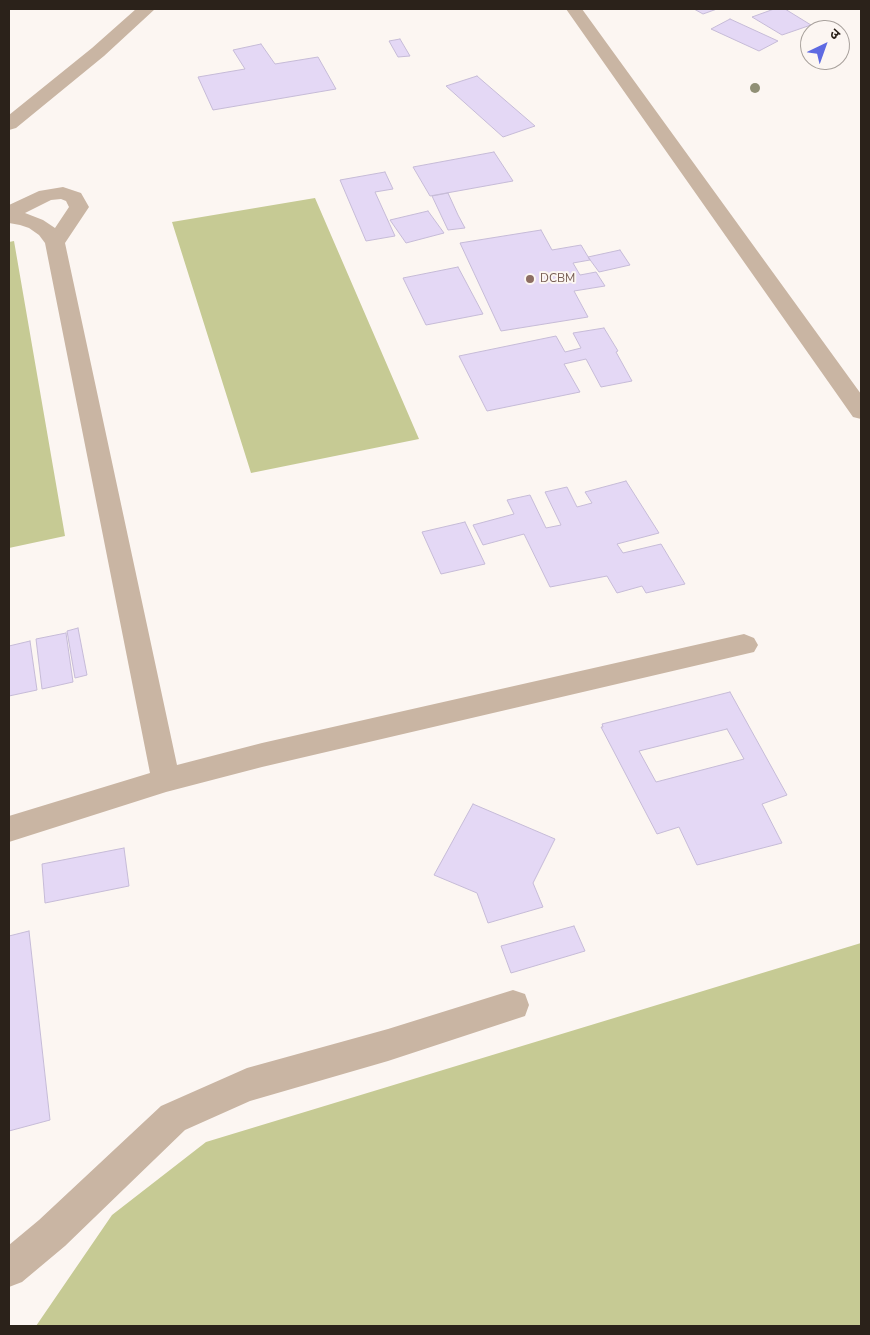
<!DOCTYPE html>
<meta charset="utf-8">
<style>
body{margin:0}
#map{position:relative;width:870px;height:1335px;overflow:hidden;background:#fcf6f2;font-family:"Nunito Sans","Noto Sans Devanagari",sans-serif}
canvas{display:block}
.frame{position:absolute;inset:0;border:10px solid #2b221a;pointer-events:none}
.north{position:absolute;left:800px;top:20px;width:50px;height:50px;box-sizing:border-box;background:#fcf6f2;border:1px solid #a8a19c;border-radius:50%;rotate:42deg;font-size:14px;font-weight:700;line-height:20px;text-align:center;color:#2b221a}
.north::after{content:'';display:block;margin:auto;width:18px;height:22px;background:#5e6ae2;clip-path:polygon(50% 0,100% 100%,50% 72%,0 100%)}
</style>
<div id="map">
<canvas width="870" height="1335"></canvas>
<div class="frame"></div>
<div class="north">उ</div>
</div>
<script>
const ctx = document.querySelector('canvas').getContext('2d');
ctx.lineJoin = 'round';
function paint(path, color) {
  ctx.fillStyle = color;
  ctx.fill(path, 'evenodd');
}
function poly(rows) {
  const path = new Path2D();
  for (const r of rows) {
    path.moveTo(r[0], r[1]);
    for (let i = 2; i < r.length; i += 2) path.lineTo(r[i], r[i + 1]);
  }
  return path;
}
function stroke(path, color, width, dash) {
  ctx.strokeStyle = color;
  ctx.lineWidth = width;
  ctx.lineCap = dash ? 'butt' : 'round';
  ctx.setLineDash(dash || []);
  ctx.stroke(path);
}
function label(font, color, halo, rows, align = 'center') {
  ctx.font = font + ' "Nunito Sans",sans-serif';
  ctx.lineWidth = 4;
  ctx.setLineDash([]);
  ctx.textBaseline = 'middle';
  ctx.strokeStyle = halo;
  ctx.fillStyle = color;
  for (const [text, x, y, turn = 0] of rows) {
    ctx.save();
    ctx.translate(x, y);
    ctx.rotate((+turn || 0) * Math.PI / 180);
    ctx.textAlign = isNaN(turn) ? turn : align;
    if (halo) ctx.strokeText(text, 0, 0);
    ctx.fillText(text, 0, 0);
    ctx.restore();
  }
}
const green = poly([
 [315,198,419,439,251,473,172,222],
 [14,241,65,536,9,548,9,242],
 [861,943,861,1326,36,1326,112,1215,206,1142]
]);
const building = poly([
 [694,9,717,9,703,14,694,9],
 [774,9,785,9,811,25,782,35,752,17,774,9],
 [730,19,778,41,759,51,711,29,730,19],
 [400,39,410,56,398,57,389,41,400,39],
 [261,44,275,64,318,57,336,89,213,110,198,77,245,69,233,50,261,44],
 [477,76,535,126,503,137,446,86,477,76],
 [494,152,513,181,430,196,413,167,494,152],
 [385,172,393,189,375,192,395,236,366,241,340,180,385,172],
 [448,193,458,215,465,228,448,230,432,196,448,193],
 [428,211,444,233,406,243,390,220,428,211],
 [541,230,552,250,581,245,590,260,573,263,580,275,596,272,605,286,574,291,588,317,501,331,460,243,541,230],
 [620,250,630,265,599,272,588,257,620,250],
 [458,267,483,314,426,325,403,278,458,267],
 [604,328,618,351,616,352,632,381,601,387,586,359,564,364,580,392,487,411,459,356,556,336,565,352,581,348,573,333,604,328],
 [626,481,659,533,617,544,623,553,661,544,685,584,646,593,642,586,617,593,607,576,550,587,524,534,483,545,473,525,514,514,507,500,530,495,546,528,561,525,545,492,567,487,577,507,592,503,585,492,626,481],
 [465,522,485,564,441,574,422,532,465,522],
 [78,628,87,675,75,678,67,631,78,628],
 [66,633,73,682,42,689,36,639,66,633],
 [30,641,37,690,9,696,9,646,30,641],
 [730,692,787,795,762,804,782,843,697,865,679,827,657,834,601,727,603,727,602,724,730,692],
 [727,729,744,759,656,782,639,751,727,729],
 [473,804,555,839,533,883,543,907,488,923,477,893,434,875,473,804],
 [124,848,129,886,45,903,42,864,124,848],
 [574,926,585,951,511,973,501,946,574,926],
 [29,931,50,1120,9,1131,9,936,29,931]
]);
const minor = poly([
 [136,9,155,9,104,56,16,128,9,130,9,115,92,48,136,9],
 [566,9,582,9,861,394,861,419,853,417,566,9],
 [63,187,81,193,89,207,65,243,177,765,262,743,744,634,754,638,758,645,754,652,262,767,166,792,9,842,9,816,150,773,45,243,39,235,29,228,20,225,9,223,9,205,39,191,63,187],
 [61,199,66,201,69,207,55,228,43,220,25,213,51,200,61,199],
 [513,990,525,994,529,1005,525,1016,388,1061,250,1101,185,1130,65,1246,22,1282,9,1287,9,1245,39,1220,161,1106,247,1068,388,1029,513,990]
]);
const trees = [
 [755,88]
];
const markers = [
 [530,279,5,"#8d6e63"]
];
const farEducationnames = [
 ["DCBM",540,279]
];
paint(green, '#c6ca94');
paint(building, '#e4d8f5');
stroke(building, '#c6bbd7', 1);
paint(minor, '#c9b5a3');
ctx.fillStyle = '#908f75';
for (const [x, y] of trees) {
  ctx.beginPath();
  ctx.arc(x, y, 5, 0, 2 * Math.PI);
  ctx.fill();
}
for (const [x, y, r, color] of markers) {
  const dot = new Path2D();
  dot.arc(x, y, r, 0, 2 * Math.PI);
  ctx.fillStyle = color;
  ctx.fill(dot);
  stroke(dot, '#fcf6f2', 2);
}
label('12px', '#785e54', '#fcf6f2', farEducationnames, 'left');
</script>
